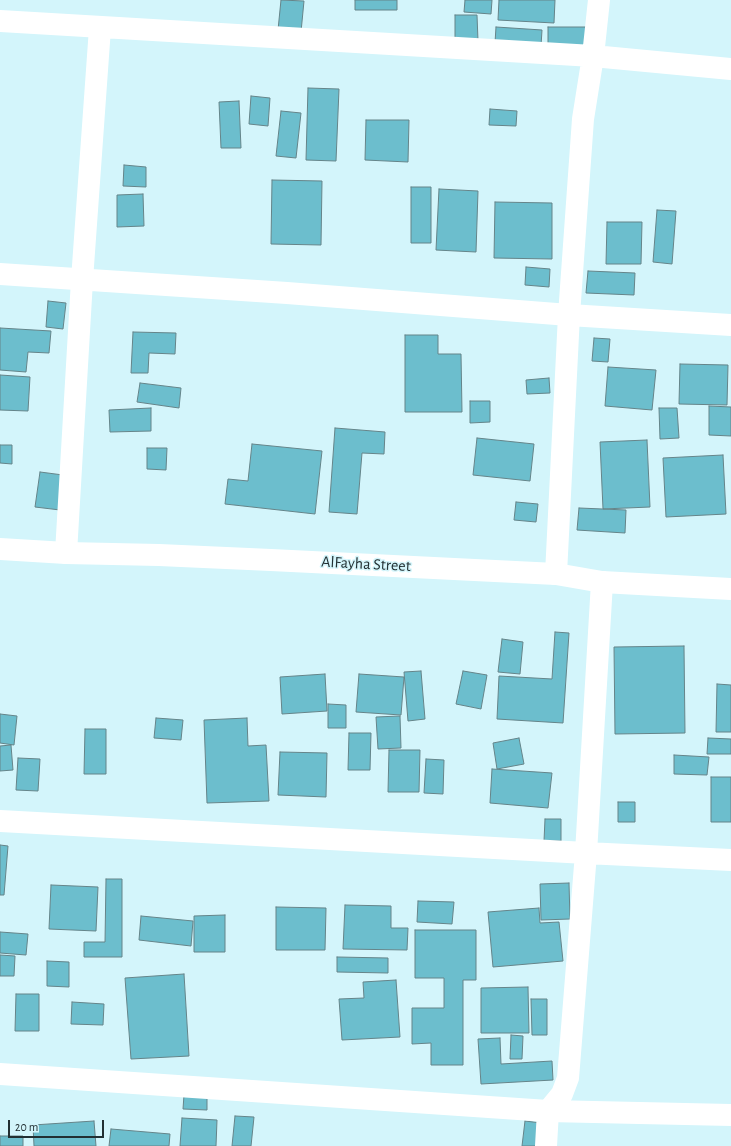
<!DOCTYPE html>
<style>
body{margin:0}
#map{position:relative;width:731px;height:1146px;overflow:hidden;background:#d3f5fb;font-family:"Alegreya Sans",sans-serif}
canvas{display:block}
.scale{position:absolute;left:8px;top:1120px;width:96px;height:18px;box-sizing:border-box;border:2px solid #222f32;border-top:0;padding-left:5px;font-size:12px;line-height:14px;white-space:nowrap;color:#222f32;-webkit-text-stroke:3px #d3f5fb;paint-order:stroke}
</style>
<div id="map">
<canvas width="731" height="1146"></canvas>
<div class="scale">20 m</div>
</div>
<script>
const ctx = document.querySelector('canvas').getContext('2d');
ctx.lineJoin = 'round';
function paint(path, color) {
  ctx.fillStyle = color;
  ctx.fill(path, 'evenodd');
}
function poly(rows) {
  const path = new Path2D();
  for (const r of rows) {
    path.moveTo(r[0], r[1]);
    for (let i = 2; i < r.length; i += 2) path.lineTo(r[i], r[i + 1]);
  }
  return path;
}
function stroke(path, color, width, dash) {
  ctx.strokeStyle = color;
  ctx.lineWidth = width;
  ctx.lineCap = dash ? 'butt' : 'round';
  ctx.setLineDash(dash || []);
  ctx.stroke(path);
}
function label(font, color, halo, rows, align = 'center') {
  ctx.font = font + ' "Alegreya Sans",sans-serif';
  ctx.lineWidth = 3;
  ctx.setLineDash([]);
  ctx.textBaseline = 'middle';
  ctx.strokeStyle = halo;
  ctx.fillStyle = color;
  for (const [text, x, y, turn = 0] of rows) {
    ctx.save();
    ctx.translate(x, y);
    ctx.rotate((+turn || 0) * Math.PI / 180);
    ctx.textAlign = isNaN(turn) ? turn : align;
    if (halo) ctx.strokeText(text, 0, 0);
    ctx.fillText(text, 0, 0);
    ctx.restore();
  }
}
const building = poly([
 [281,0,304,1,301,32,278,30,281,0],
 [355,0,397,0,397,10,355,10,355,0],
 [465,0,492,0,491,14,464,12,465,0],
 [499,0,555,0,554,23,498,20,499,0],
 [455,15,477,15,478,41,455,41,455,15],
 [496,27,542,30,541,46,495,43,496,27],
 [548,27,586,27,586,59,548,58,548,27],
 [308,88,339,89,336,161,306,160,308,88],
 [251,96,270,98,268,126,249,124,251,96],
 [239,101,241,148,221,148,219,102,239,101],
 [490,109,517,111,516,126,489,125,490,109],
 [281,111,301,113,296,158,276,156,281,111],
 [366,120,409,120,408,162,365,160,366,120],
 [124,165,146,167,146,187,123,186,124,165],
 [272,180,322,181,321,245,271,244,272,180],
 [411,187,431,187,431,243,411,243,411,187],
 [439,189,478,191,476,252,436,250,439,189],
 [143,194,144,226,117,227,117,195,143,194],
 [495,202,552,203,552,259,494,258,495,202],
 [657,210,676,211,672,264,653,262,657,210],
 [607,222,642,222,641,264,606,264,607,222],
 [526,267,550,269,549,287,525,285,526,267],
 [588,271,635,273,634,295,586,293,588,271],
 [48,301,66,303,63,329,46,327,48,301],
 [0,328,51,331,49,353,28,352,26,372,0,370,0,328],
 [133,332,176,333,175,354,149,353,148,373,131,373,133,332],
 [405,335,438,335,438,354,461,354,462,412,405,412,405,335],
 [594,338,610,339,608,362,592,361,594,338],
 [680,364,728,365,727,405,679,404,680,364],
 [608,367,656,370,652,410,605,406,608,367],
 [0,375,30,377,28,411,0,410,0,375],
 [549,378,550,393,527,394,526,380,549,378],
 [140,383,181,388,179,408,137,402,140,383],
 [470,401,490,401,490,422,470,423,470,401],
 [709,406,731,407,731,436,709,435,709,406],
 [151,408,151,431,110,432,109,410,151,408],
 [659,408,677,408,679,438,660,439,659,408],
 [335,428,385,432,384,454,362,453,357,514,329,512,335,428],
 [477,438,534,444,530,481,473,475,477,438],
 [647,440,650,507,603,509,600,442,647,440],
 [252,444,322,451,315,514,225,504,228,479,248,481,252,444],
 [0,445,12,445,12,464,0,463,0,445],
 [147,448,167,448,166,470,147,469,147,448],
 [723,455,726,514,666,517,663,458,723,455],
 [40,472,63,475,60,510,35,507,40,472],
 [516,502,538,504,536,522,514,520,516,502],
 [579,508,626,510,625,533,577,530,579,508],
 [555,632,569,633,563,723,497,719,499,676,552,679,555,632],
 [502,639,523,642,520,674,498,672,502,639],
 [684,646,685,733,615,734,614,647,684,646],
 [421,671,425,719,408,721,404,672,421,671],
 [463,671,487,675,481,709,456,704,463,671],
 [325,674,327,711,282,714,280,677,325,674],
 [359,674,404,677,401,715,356,712,359,674],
 [717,684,731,685,731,732,716,732,717,684],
 [328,704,346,705,346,728,328,728,328,704],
 [0,714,17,716,14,745,0,743,0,714],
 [400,716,401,748,378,749,376,717,400,716],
 [156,718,183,720,181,740,154,738,156,718],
 [247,718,248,746,266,745,269,801,207,803,204,720,247,718],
 [85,729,106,729,106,774,84,774,85,729],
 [349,733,371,733,370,770,348,770,349,733],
 [519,738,524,764,497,769,493,743,519,738],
 [708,738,731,739,731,754,707,754,708,738],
 [11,745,13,770,0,771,0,746,11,745],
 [389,750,420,750,419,792,388,792,389,750],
 [280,752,327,753,326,797,278,795,280,752],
 [674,755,709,757,707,775,674,774,674,755],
 [18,758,40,759,38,791,16,790,18,758],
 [426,759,444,760,443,794,424,793,426,759],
 [492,769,552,773,548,808,490,803,492,769],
 [711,777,731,777,731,822,711,822,711,777],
 [618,802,635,802,635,822,618,822,618,802],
 [545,819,561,819,561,841,544,841,545,819],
 [0,845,8,846,4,895,0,895,0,845],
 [106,879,122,879,122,957,84,957,84,942,105,942,106,879],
 [569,883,570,919,541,920,540,884,569,883],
 [51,885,98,887,96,931,49,929,51,885],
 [418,901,454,902,452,924,417,922,418,901],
 [345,905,391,906,391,928,408,928,407,950,343,949,345,905],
 [276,907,326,908,325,950,276,950,276,907],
 [539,908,540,923,559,922,563,961,493,967,488,912,539,908],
 [225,915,225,952,194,952,194,916,225,915],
 [141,916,193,921,191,946,139,940,141,916],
 [415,930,476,930,476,980,463,980,463,1065,431,1065,431,1043,412,1044,412,1008,444,1008,444,978,415,978,415,930],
 [0,932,28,934,26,955,0,953,0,932],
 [0,955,15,956,14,976,0,976,0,955],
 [337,957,388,958,388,973,337,972,337,957],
 [47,961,69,962,69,987,47,986,47,961],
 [184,974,189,1056,131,1059,125,978,184,974],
 [396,980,400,1037,342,1040,339,999,364,998,363,982,396,980],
 [528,987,529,1033,481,1033,481,988,528,987],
 [16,994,39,994,39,1031,15,1031,16,994],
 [531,999,547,999,547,1035,532,1035,531,999],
 [72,1002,104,1004,103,1025,71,1024,72,1002],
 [511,1035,523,1036,522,1059,510,1059,511,1035],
 [500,1038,501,1064,552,1061,553,1080,481,1084,478,1039,500,1038],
 [184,1095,207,1096,207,1110,183,1109,184,1095],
 [235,1116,254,1117,251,1146,232,1146,235,1116],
 [182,1118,217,1120,216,1146,180,1146,182,1118],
 [94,1121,96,1146,34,1146,33,1125,94,1121],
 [525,1121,549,1124,546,1146,522,1146,525,1121],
 [111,1129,170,1134,169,1146,109,1146,111,1129],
 [0,1136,23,1136,23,1146,0,1146,0,1136]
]);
const street = poly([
 [0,21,593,56,731,69],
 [0,274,287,293,569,315,731,325],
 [66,553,82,280,100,28],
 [556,574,569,315,583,119,593,56,599,0],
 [0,821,586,853,731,860],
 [0,1074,548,1111,731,1115],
 [546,1146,548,1111,562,1094,568,1078,586,853,602,582]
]);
const secondary = poly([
 [0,549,66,553,159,555,271,560,556,574,602,582,731,589]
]);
const streetNames = [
 ["AlFayha Street",366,564,3]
];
paint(building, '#6cbecd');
stroke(building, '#658489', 1);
stroke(street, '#fff', 22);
stroke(secondary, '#fff', 22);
label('16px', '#222f32', '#d3f5fb', streetNames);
</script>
